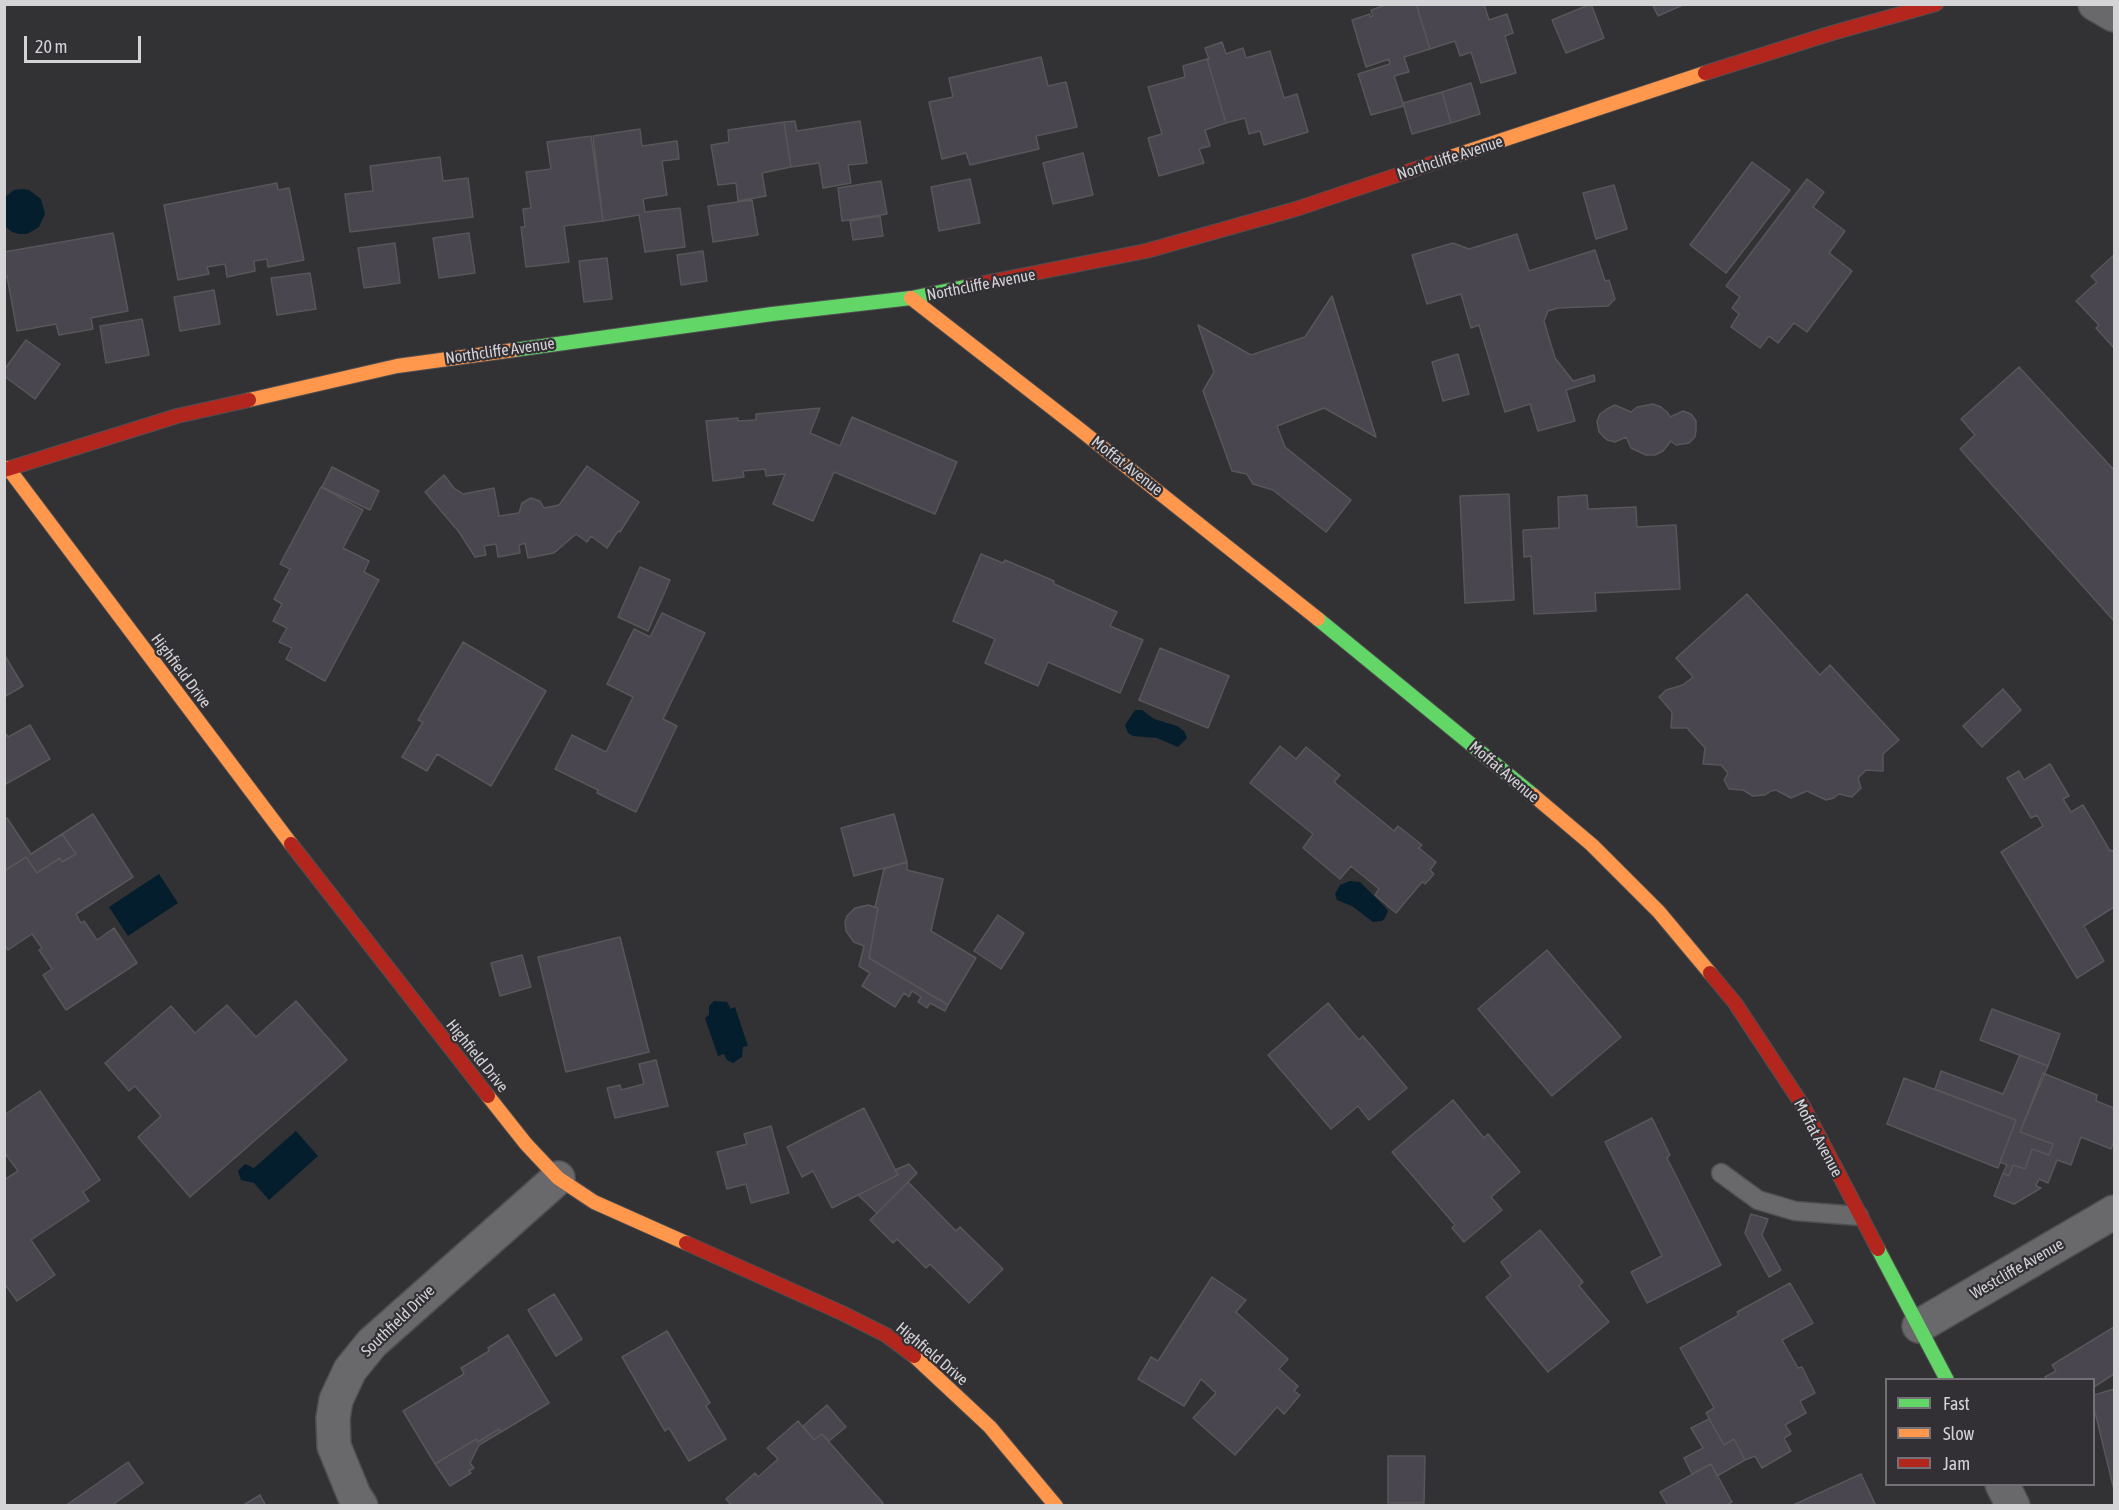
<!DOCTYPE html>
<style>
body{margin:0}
#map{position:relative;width:2119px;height:1510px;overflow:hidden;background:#323134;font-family:"Asap Condensed",sans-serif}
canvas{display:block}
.frame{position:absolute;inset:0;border:6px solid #d4d3d6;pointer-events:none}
.legend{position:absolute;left:1885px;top:1378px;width:210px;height:108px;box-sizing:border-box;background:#323035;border:2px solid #737175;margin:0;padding:8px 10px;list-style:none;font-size:18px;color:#d4d3d6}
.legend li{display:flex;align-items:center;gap:12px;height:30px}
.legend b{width:30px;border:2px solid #737175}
.scale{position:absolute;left:24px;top:36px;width:117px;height:27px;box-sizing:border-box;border:3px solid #d4d3d6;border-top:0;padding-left:8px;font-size:18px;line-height:21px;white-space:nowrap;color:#d4d3d6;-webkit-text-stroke:4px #323035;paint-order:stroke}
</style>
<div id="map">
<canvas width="2119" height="1510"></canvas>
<div class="frame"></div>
<ul class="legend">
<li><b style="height:8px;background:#63d668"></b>Fast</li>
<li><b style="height:8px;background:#ff974d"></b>Slow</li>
<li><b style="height:8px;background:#b3261e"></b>Jam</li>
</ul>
<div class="scale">20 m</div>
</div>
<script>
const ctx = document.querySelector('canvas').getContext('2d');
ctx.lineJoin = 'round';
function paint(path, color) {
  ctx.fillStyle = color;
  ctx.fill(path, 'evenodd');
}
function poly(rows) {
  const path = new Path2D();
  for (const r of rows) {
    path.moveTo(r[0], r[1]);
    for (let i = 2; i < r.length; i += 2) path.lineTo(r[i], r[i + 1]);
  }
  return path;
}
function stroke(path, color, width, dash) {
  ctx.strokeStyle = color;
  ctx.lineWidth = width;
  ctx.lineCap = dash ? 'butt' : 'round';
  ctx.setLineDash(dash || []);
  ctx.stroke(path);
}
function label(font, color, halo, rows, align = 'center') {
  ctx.font = font + ' "Asap Condensed",sans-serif';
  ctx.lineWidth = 4.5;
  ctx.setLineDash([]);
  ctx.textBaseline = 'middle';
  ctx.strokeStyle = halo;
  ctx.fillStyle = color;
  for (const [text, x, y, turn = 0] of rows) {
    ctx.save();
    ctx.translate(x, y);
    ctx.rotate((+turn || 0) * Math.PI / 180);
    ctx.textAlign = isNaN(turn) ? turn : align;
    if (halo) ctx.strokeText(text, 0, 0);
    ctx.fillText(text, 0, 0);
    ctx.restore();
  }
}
const water = poly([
 [22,189,29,190,41,199,45,214,39,227,27,234,19,234,12,232,5,226,5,197,14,190],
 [1135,710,1142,710,1154,719,1177,726,1184,731,1187,738,1178,747,1157,738,1133,736,1128,733,1125,725],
 [159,874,178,903,128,936,109,907],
 [1350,881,1360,882,1385,907,1388,911,1385,918,1382,921,1373,922,1352,906,1337,900,1335,894,1340,885],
 [714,1001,727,1002,731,1009,735,1007,748,1046,743,1047,742,1057,733,1063,727,1060,724,1054,718,1056,705,1018,709,1015,709,1006],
 [296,1131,318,1156,269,1200,254,1183,241,1180,238,1171,245,1164,254,1168]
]);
const building = poly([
 [1389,4,1416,4,1430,49,1404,57,1409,72,1394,76,1404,106,1371,115,1358,74,1390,64,1389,59,1366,67,1352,20,1370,14,1370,17,1373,16,1371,10,1389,4],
 [1416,4,1484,4,1489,20,1507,14,1513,33,1505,36,1516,73,1481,83,1471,52,1460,56,1455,41,1430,49,1416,4],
 [1591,4,1604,38,1566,53,1552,20,1591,4],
 [1652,4,1685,4,1658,16,1652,4],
 [1222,42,1226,54,1243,48,1246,58,1270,51,1284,98,1297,94,1308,132,1264,145,1260,131,1249,134,1245,118,1226,123,1207,59,1209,59,1205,48,1222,42],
 [1041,57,1048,86,1066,82,1077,127,1036,136,1039,149,970,165,966,153,942,159,929,102,953,97,949,78,1041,57],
 [1207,59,1226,123,1205,130,1210,146,1199,149,1204,163,1159,176,1148,138,1162,134,1148,87,1185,77,1183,66,1207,59],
 [1471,83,1480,114,1451,123,1442,92,1471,83],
 [1442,92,1451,123,1412,134,1403,103,1442,92],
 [795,121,797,131,860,121,867,163,848,165,851,183,823,188,819,163,791,167,784,122,795,121],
 [784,122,791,167,762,173,766,196,738,201,736,183,718,185,711,145,729,142,728,130,784,122],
 [640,129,642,146,677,141,679,159,662,161,667,195,643,199,645,212,680,208,685,247,645,252,639,215,603,221,593,136,640,129],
 [591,136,603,221,564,226,569,262,526,267,521,227,525,227,523,209,531,208,526,172,551,169,547,142,591,136],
 [1083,153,1093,195,1053,204,1043,163,1083,153],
 [440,157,443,181,468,178,473,217,350,232,345,194,373,191,370,166,440,157],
 [1752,162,1790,190,1726,273,1690,245,1752,162],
 [970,179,980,223,939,231,931,187,970,179],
 [1807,179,1824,192,1813,207,1845,231,1829,253,1852,271,1807,332,1794,323,1778,343,1769,336,1760,348,1731,327,1739,314,1732,308,1740,297,1726,286,1807,179],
 [881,181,887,214,842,221,838,188,881,181],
 [277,183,278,190,289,188,304,260,268,267,267,259,254,261,255,271,227,277,225,264,207,267,209,274,178,280,164,205,277,183],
 [1614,185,1627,229,1596,239,1583,193,1614,185],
 [752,200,758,235,713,242,708,206,752,200],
 [880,216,883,236,853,240,850,221,880,216],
 [113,233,128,311,91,318,93,329,59,335,56,324,17,331,7,276,4,277,4,252,113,233],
 [469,233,475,273,439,278,433,238,469,233],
 [1517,234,1529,271,1595,250,1605,281,1609,280,1615,299,1608,306,1558,308,1548,311,1544,321,1555,358,1573,381,1594,375,1595,381,1566,390,1575,421,1538,431,1530,404,1505,412,1479,325,1471,328,1461,294,1427,304,1412,255,1453,243,1469,249,1517,234],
 [395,243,400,283,364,288,358,248,395,243],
 [703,251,707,281,681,285,677,255,703,251],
 [2114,255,2114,348,2096,328,2099,325,2076,301,2097,282,2091,276,2114,255],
 [607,258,612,299,584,302,579,261,607,258],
 [310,273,316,309,277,315,271,278,310,273],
 [214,290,220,324,180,331,174,297,214,290],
 [1332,296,1376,437,1324,408,1277,426,1285,447,1351,500,1326,532,1273,490,1253,484,1247,474,1232,471,1203,391,1214,372,1198,325,1251,355,1305,337,1332,296],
 [142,319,149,355,106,363,100,326,142,319],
 [26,340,60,364,35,399,4,376,4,370,26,340],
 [1458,354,1469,394,1443,401,1432,362,1458,354],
 [2019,367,2114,470,2114,621,1960,449,1975,435,1961,419,2019,367],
 [1653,404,1661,407,1668,413,1670,417,1683,411,1691,414,1696,421,1696,430,1695,437,1689,443,1676,445,1671,441,1663,451,1655,455,1646,455,1631,448,1626,437,1615,442,1607,440,1599,432,1597,421,1600,414,1607,409,1615,405,1631,412,1637,407,1653,404],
 [820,408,810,433,840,446,852,417,957,462,935,514,834,472,813,521,773,504,785,474,766,476,765,469,743,471,744,477,713,481,706,421,738,418,738,421,756,420,756,414,820,408],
 [587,466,639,502,620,532,618,531,607,548,591,536,587,542,576,534,554,553,528,558,525,543,519,545,520,553,498,557,496,544,484,546,486,555,475,557,459,532,425,492,444,475,454,488,463,494,494,488,499,516,519,513,522,503,531,498,540,501,544,508,559,505,587,466],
 [332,467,379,491,370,510,322,487,332,467],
 [321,487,363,510,343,548,369,561,364,572,379,580,325,681,286,659,292,648,279,642,287,628,273,621,282,604,274,599,290,569,280,564,321,487],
 [1509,494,1514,600,1465,603,1460,496,1509,494],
 [1587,495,1588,509,1636,507,1637,527,1676,525,1680,589,1595,593,1596,611,1534,614,1531,556,1524,557,1523,530,1559,528,1558,497,1587,495],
 [981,554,1003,563,1005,560,1054,581,1054,584,1117,612,1110,626,1143,640,1120,693,1048,662,1038,686,985,663,995,639,953,621,981,554],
 [640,567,670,580,648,631,618,617,640,567],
 [1747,594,1820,675,1830,665,1899,740,1883,754,1883,771,1866,770,1858,778,1861,788,1852,797,1839,794,1834,798,1826,800,1807,791,1791,798,1776,790,1771,791,1765,795,1753,796,1743,790,1729,789,1724,780,1728,773,1721,765,1703,764,1705,748,1687,728,1671,728,1672,712,1659,697,1666,690,1683,685,1693,677,1676,658,1747,594],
 [662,613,705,633,663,719,677,726,636,812,597,793,598,790,555,769,572,735,606,752,633,697,607,684,634,629,650,637,662,613],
 [463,642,546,691,491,786,437,754,427,771,402,757,423,722,418,720,463,642],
 [1160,648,1229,676,1208,728,1139,700,1160,648],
 [4,654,23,686,4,697,4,654],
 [2003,689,2021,710,1982,747,1963,726,2003,689],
 [30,725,50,759,4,785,4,731,8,737,30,725],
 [1280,746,1296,759,1306,747,1340,775,1334,782,1394,831,1398,826,1422,845,1419,848,1436,862,1430,870,1434,874,1425,884,1422,882,1396,913,1375,895,1379,889,1351,866,1340,879,1303,848,1313,834,1250,783,1280,746],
 [2050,764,2069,796,2063,799,2071,812,2083,805,2110,851,2112,850,2114,854,2114,907,2084,926,2104,961,2077,978,2001,852,2043,826,2037,815,2031,818,2007,778,2019,771,2024,780,2050,764],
 [93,814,133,877,76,914,81,923,84,921,97,940,114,928,137,963,66,1010,43,975,52,969,39,950,42,948,32,934,8,950,4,944,4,871,26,857,37,873,60,858,62,862,76,854,62,834,93,814],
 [894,814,907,862,854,876,841,828,894,814],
 [7,818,31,854,62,834,76,854,62,862,60,858,37,873,26,857,4,871,4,820,7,818],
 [907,862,907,870,943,879,931,931,976,958,948,1005,869,958,878,908,875,907,884,869,907,862],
 [868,905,878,908,869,958,948,1005,945,1011,930,1003,927,1008,918,1002,921,997,912,991,909,997,904,993,895,1007,862,986,870,973,859,966,864,946,854,942,851,938,846,931,845,922,847,916,855,908,868,905],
 [998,915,1024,933,1001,969,974,951,998,915],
 [620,937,649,1052,566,1072,538,957,620,937],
 [1547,950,1621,1037,1552,1096,1478,1009,1547,950],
 [522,955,531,987,500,996,491,963,522,955],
 [296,1001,347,1060,190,1197,138,1137,161,1116,135,1086,129,1091,105,1063,171,1006,195,1033,227,1005,256,1037,296,1001],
 [1328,1003,1359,1040,1363,1036,1407,1088,1369,1120,1358,1106,1331,1129,1268,1055,1328,1003],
 [1992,1009,2060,1034,2048,1066,1980,1040,1992,1009],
 [2020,1055,2048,1066,2020,1132,2053,1144,2049,1155,2032,1149,2025,1169,2013,1165,2009,1176,2003,1173,2007,1165,2000,1162,2016,1120,1935,1089,1941,1071,2003,1094,2020,1055],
 [656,1060,668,1106,615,1118,607,1088,620,1085,621,1090,644,1084,639,1064,656,1060],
 [2043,1073,2097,1095,2096,1101,2114,1108,2114,1141,2111,1149,2081,1137,2071,1165,2057,1160,2048,1183,2039,1179,2036,1186,2041,1188,2014,1204,1994,1196,2003,1173,2009,1176,2013,1165,2025,1169,2032,1149,2049,1155,2053,1144,2020,1132,2043,1073],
 [1904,1078,2016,1120,1998,1168,1887,1124,1904,1078],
 [40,1091,100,1180,83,1192,89,1201,31,1240,55,1275,17,1301,4,1283,4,1180,18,1171,4,1152,4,1115,40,1091],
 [1453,1100,1484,1138,1488,1134,1520,1172,1491,1197,1502,1210,1464,1242,1452,1228,1455,1225,1392,1152,1453,1100],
 [864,1108,898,1175,832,1208,813,1171,802,1177,787,1147,864,1108],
 [1652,1118,1670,1155,1667,1158,1721,1265,1647,1303,1631,1272,1662,1256,1605,1142,1652,1118],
 [771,1126,789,1193,751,1203,746,1184,727,1189,717,1152,747,1144,744,1134,771,1126],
 [909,1164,917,1173,877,1213,858,1195,898,1175,895,1170,909,1164],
 [908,1182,956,1231,960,1227,1003,1269,969,1303,930,1264,926,1268,897,1239,893,1243,870,1220,908,1182],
 [1751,1214,1768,1219,1762,1235,1781,1270,1769,1277,1745,1233,1751,1214],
 [1540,1230,1583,1282,1579,1286,1609,1322,1548,1372,1486,1297,1511,1276,1501,1262,1540,1230],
 [1212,1277,1246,1300,1236,1312,1288,1359,1279,1369,1298,1386,1294,1391,1300,1395,1284,1414,1277,1407,1235,1455,1193,1418,1216,1393,1201,1379,1184,1406,1138,1379,1151,1357,1158,1361,1212,1277],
 [1790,1283,1813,1323,1782,1340,1798,1368,1802,1367,1815,1393,1800,1401,1806,1413,1785,1425,1791,1434,1784,1438,1791,1451,1762,1468,1755,1456,1745,1460,1734,1439,1724,1445,1706,1413,1714,1408,1680,1348,1739,1315,1737,1312,1790,1283],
 [554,1294,582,1339,556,1356,528,1310,554,1294],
 [2114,1327,2114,1374,2094,1387,2094,1380,2047,1380,2045,1377,2056,1371,2052,1365,2114,1327],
 [667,1331,710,1403,706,1406,726,1439,689,1461,669,1428,665,1431,622,1357,667,1331],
 [508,1335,549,1403,501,1432,499,1429,478,1442,476,1439,435,1464,403,1411,464,1374,461,1368,489,1351,488,1348,508,1335],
 [2114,1389,2114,1490,2094,1408,2094,1395,2114,1389],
 [827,1405,846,1427,829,1441,822,1434,814,1440,803,1426,827,1405],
 [1709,1419,1724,1445,1734,1439,1745,1460,1717,1476,1711,1464,1692,1474,1684,1458,1703,1448,1691,1428,1709,1419],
 [798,1421,814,1440,822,1434,883,1503,880,1506,732,1506,726,1499,755,1473,758,1477,778,1459,767,1448,798,1421],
 [499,1429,501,1432,479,1445,470,1463,474,1468,469,1471,471,1473,450,1486,435,1464,476,1439,478,1442,499,1429],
 [1388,1456,1425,1456,1424,1503,1388,1503,1388,1456],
 [128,1462,143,1483,111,1506,65,1506,128,1462],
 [1711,1464,1732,1502,1725,1506,1668,1506,1660,1492,1711,1464],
 [1861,1474,1876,1506,1791,1506,1861,1474],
 [260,1495,266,1506,242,1506,260,1495]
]);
const lane = poly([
 [1721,1173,1758,1200,1795,1211,1859,1216]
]);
const street = poly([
 [2095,4,2114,15],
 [1919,1326,2114,1212],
 [2002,1484,2013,1506],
 [361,1506,354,1495,334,1446,333,1418,336,1400,350,1370,372,1343,558,1178]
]);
const fast = poly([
 [514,350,772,314,911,298,969,286],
 [1318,619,1533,795],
 [1878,1249,1947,1380]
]);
const slow = poly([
 [1451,157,1705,73],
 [911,298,1078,428,1318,619],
 [249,400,397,366,514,350],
 [8,468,291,844],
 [1533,795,1592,845,1659,912,1710,973],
 [488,1096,526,1144,558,1178,594,1202,686,1243],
 [914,1356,990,1427,1056,1506]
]);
const jam = poly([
 [1705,73,1832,33,1936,4],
 [969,286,1146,251,1296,209,1451,157],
 [4,470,177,416,249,400],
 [291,844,488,1096],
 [1710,973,1735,1003,1803,1106,1878,1249],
 [686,1243,842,1313,886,1335,914,1356]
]);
const streetNames = [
 ["Northcliffe Avenue",1450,158,-18],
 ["Northcliffe Avenue",981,285,-11],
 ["Northcliffe Avenue",500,351,-8],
 ["Moffat Avenue",1127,466,38],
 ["Highfield Drive",181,671,53],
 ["Moffat Avenue",1504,772,40],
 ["Highfield Drive",477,1056,51],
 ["Moffat Avenue",1818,1138,62],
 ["Westcliffe Avenue",2017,1269,-30],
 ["Southfield Drive",398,1321,-44],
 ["Highfield Drive",932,1354,40]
];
paint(water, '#051e2e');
paint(building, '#4a4650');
stroke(building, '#575658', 1.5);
stroke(lane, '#4f4e50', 21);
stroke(street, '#4f4e50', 36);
stroke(fast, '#4f4e50', 16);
stroke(slow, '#4f4e50', 16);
stroke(jam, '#4f4e50', 16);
stroke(lane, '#69686b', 18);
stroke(street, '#69686b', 33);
stroke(fast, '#63d668', 14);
stroke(slow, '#ff974d', 14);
stroke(jam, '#b3261e', 14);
label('16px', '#d4d3d6', '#323035', streetNames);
</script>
